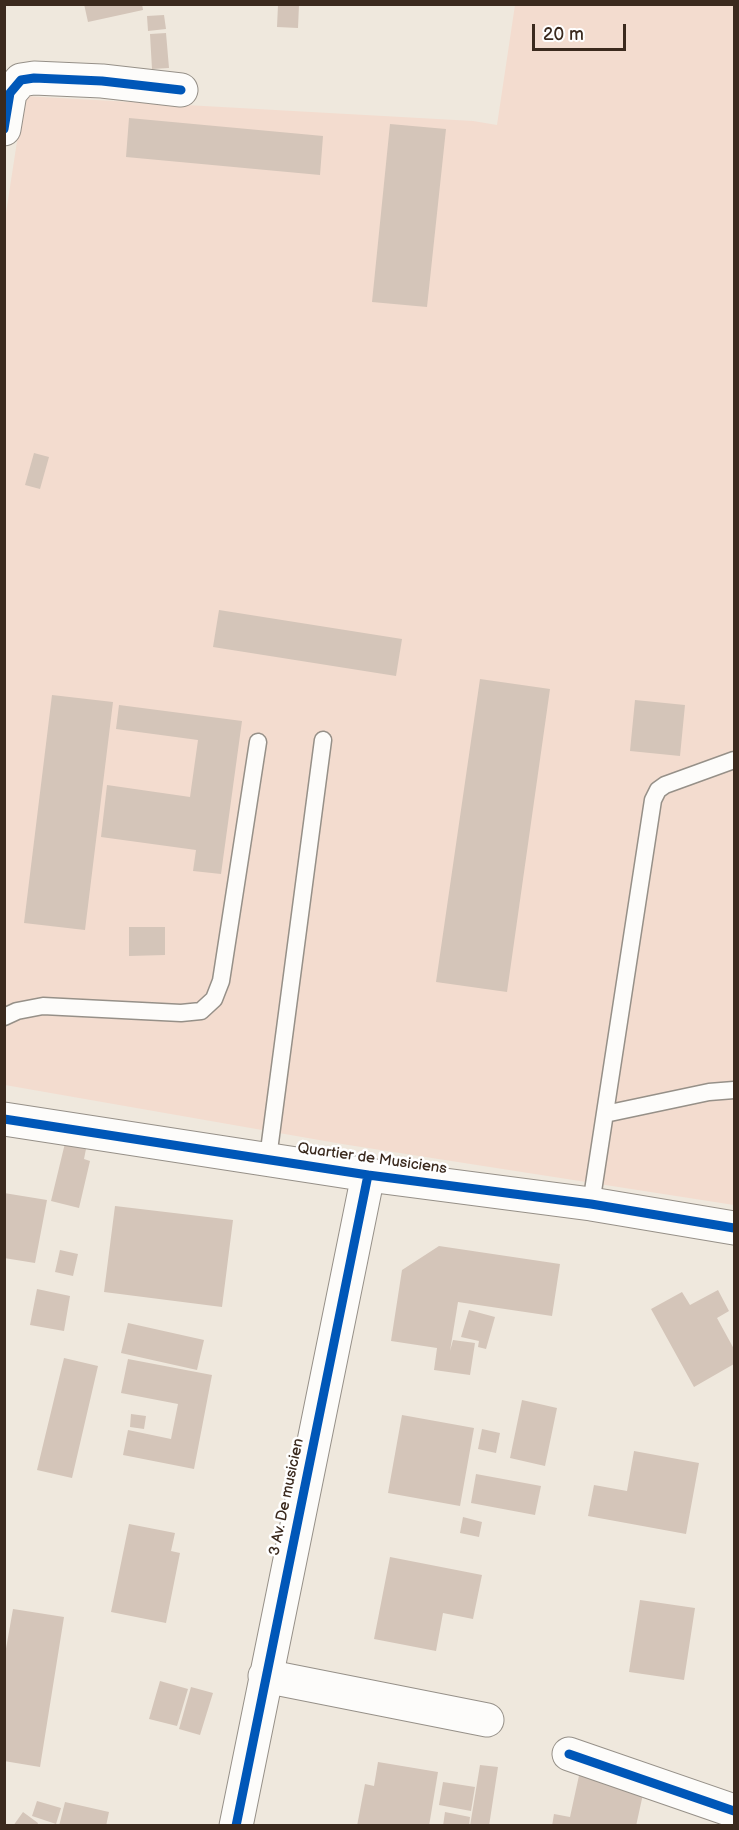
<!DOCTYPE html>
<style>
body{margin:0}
#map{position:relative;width:739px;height:1830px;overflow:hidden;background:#efe8dd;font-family:"Balsamiq Sans",sans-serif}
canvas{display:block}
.frame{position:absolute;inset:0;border:6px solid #3b2a1e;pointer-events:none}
.scale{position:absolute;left:532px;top:24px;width:94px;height:27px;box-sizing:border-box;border:3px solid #3b2a1e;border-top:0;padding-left:8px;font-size:18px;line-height:21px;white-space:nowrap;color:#3b2a1e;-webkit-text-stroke:4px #fff;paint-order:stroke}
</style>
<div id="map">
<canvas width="739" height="1830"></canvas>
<div class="frame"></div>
<div class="scale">20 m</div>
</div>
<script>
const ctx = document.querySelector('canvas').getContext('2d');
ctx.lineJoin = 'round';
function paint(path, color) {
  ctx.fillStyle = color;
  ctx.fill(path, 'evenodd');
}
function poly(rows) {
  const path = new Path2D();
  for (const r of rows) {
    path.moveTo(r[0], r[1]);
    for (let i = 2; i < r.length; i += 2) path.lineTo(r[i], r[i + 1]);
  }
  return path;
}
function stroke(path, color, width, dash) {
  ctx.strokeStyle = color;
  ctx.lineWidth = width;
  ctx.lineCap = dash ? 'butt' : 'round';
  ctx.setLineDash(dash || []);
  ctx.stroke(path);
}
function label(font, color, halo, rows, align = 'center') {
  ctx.font = font + ' "Balsamiq Sans",sans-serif';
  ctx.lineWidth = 5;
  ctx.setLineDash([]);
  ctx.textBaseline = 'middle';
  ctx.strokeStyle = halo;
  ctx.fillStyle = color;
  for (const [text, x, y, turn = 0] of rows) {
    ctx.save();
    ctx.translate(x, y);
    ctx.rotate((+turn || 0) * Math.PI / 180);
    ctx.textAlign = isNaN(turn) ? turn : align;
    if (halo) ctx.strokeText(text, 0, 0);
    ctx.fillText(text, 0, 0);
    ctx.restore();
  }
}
const built = poly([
 [515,5,734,5,734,1205,342,1144,5,1085,4,226,24,96,473,121,497,125]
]);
const building = poly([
 [84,4,142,4,143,10,88,22],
 [278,5,299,5,298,28,277,27],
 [164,15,166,29,148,31,147,16],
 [166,33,169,68,152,69,150,34],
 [129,118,323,136,320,175,126,157],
 [390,124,446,129,427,307,372,302],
 [34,453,49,457,40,489,25,485],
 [219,610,402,639,396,676,213,647],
 [480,679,550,689,507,992,436,982],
 [52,695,113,702,85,930,24,923],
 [635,700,685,705,680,756,630,751],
 [119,705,242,721,221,874,193,871,196,850,101,837,107,785,190,797,198,740,116,729],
 [129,927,165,927,165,955,129,956],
 [66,1139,87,1144,84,1159,90,1161,79,1208,51,1201],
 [4,1193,47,1200,35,1263,4,1258],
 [115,1206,233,1220,222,1307,104,1292],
 [439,1246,560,1264,552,1316,458,1302,450,1351,453,1340,475,1343,470,1375,434,1370,437,1348,391,1341,402,1270],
 [60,1250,78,1254,73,1276,55,1272],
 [37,1289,70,1296,64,1331,30,1325],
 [718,1290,729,1311,717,1318,734,1349,734,1364,694,1387,651,1309,682,1292,690,1305],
 [469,1310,495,1317,486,1349,478,1347,479,1341,461,1337],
 [128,1323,204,1340,197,1370,121,1353],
 [64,1358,98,1366,72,1478,37,1470],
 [128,1359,212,1375,194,1469,123,1455,128,1430,171,1439,178,1404,121,1393],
 [522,1400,557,1408,545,1466,510,1458],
 [131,1414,146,1416,144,1429,130,1427],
 [402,1415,474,1428,460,1506,388,1493],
 [482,1429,500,1433,496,1453,478,1449],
 [634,1451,699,1463,686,1534,588,1516,594,1485,627,1491],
 [476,1474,541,1486,535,1515,471,1503],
 [463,1517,482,1522,479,1537,460,1533],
 [129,1524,175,1533,171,1551,180,1553,166,1623,111,1612],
 [390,1557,482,1575,473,1619,443,1613,436,1651,374,1639],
 [640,1600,695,1608,684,1680,629,1672],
 [13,1609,64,1617,40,1767,4,1761,4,1660],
 [160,1681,188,1689,177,1726,149,1719],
 [191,1687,213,1693,200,1735,179,1729],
 [378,1762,438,1772,429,1826,357,1826,365,1784,374,1786],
 [480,1765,498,1767,489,1826,470,1826],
 [580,1771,645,1785,636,1826,552,1826,554,1814,570,1817],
 [443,1782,475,1787,471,1811,439,1805],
 [37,1801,61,1808,56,1824,32,1816],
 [65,1802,109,1812,106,1826,59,1826],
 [23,1812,38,1823,37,1826,13,1826],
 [445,1812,470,1817,469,1826,443,1826]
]);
const lane = poly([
 [4,1017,17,1011,43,1006,181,1013,201,1011,214,999,221,981,258,742],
 [605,1114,709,1092,734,1090],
 [268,1158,323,740],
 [591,1204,653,800,658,790,665,785,734,760]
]);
const street = poly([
 [4,129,10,93,21,80,34,78,102,81,181,90],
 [4,1119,368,1175,591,1204,734,1228],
 [265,1676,487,1720],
 [569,1754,734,1811],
 [236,1826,368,1175]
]);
const cycleway = poly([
 [4,129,10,93,21,80,34,78,102,81,181,90],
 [4,1119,368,1175,591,1204,734,1228],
 [569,1754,734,1811],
 [236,1826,368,1175]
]);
const streetNames = [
 ["Quartier de Musiciens",372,1159,8],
 ["3 Av. De musicien",287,1497,-78]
];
paint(built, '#f3dccf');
paint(building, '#d4c5b9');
stroke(lane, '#969088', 19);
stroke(street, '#969088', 35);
stroke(lane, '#fdfcfa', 16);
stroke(street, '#fdfcfa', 33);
stroke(cycleway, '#0057b8', 9);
label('15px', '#3b2a1e', '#fff', streetNames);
</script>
